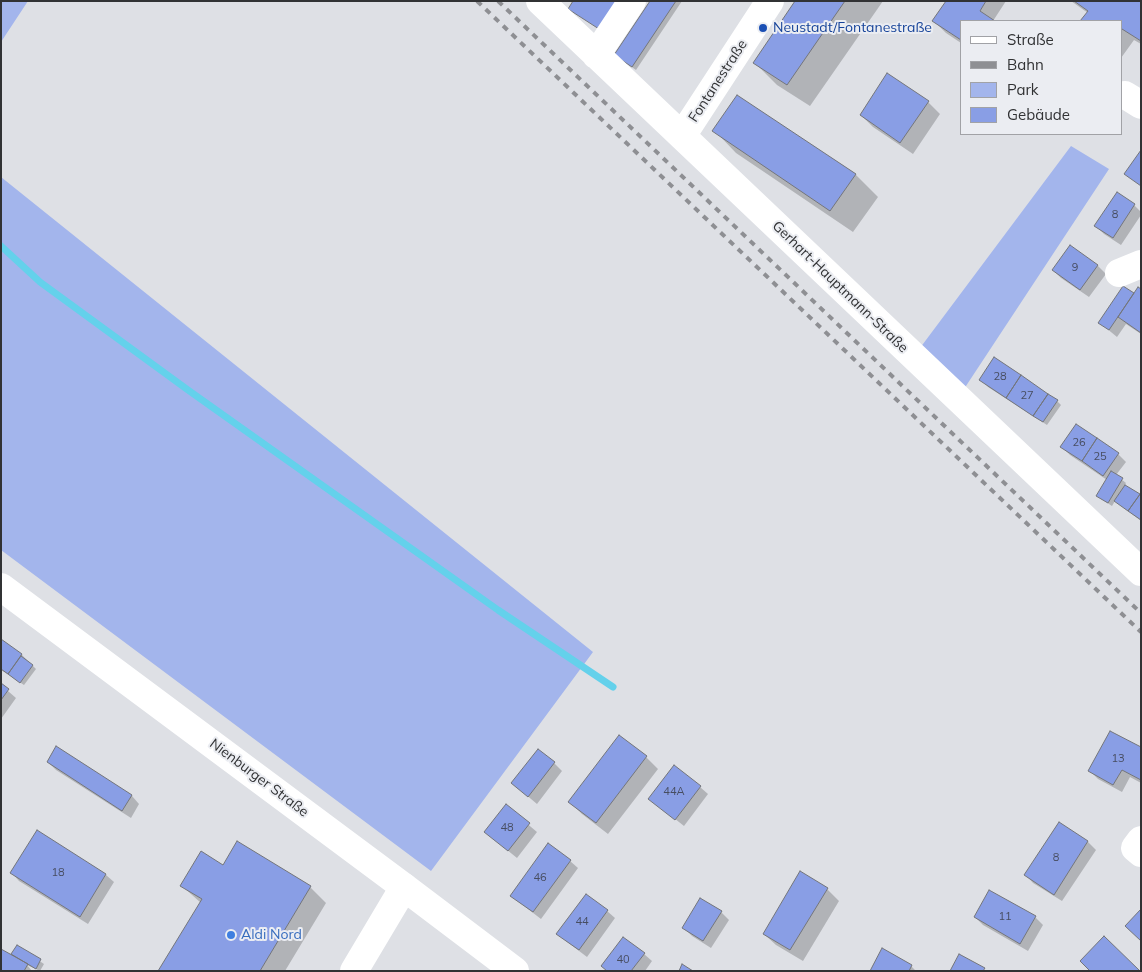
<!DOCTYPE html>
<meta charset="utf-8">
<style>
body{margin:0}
#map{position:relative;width:1142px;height:972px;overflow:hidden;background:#dee0e5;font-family:Mulish,sans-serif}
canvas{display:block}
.frame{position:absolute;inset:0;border:2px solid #313234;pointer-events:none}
.legend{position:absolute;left:960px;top:20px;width:162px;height:115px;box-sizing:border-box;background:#ebedf2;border:1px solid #a1a2a6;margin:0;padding:6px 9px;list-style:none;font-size:15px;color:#313234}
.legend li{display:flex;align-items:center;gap:10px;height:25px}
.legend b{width:25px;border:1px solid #a1a2a6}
</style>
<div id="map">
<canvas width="1142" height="972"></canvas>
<div class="frame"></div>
<ul class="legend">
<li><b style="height:6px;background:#fff"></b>Straße</li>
<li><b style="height:6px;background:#8e8f93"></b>Bahn</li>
<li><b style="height:14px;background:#a3b5ec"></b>Park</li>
<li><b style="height:14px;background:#899ee5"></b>Gebäude</li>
</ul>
</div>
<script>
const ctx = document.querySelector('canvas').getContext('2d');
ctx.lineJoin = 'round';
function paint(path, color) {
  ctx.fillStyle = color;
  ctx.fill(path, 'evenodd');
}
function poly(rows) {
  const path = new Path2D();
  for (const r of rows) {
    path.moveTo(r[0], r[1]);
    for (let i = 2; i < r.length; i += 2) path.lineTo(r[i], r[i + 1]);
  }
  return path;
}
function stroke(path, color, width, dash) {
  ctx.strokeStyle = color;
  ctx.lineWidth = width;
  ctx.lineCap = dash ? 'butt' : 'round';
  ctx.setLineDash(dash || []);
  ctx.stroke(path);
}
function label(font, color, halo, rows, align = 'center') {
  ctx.font = font + ' Mulish,sans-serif';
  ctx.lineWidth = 4;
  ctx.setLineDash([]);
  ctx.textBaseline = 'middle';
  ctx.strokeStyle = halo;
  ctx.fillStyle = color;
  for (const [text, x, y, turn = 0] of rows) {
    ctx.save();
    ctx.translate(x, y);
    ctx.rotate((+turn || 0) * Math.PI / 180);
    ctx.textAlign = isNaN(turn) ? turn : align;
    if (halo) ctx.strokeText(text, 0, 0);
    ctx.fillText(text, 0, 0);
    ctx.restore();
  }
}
const green = poly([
 [1,1,28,1,1,42],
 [1071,146,1109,169,964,389,920,348],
 [1,177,593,652,431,871,1,550]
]);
const shadow = poly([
 [651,1,682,1,636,70,619,58],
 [796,1,883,1,810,106,777,85,755,63],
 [947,1,1006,1,993,21,961,21,961,43,946,33,934,21],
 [1071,1,1141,1,1141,44,1134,40,1121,58,1121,21,1082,21,1088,13],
 [737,96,856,175,878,197,853,232,736,153,714,130],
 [928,102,940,114,913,154,873,127,861,115],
 [1134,205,1141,212,1141,215,1121,245,1104,234,1096,226],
 [1070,246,1098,266,1106,274,1089,297,1061,278,1053,270],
 [1124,288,1134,295,1141,290,1141,334,1126,324,1117,337,1100,323],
 [981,379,1057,401,1061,405,1047,425,988,387],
 [1062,447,1118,454,1126,462,1116,475,1126,483,1124,486,1140,496,1141,495,1141,521,1115,501,1112,506,1101,499,1097,496,1107,480,1070,455],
 [1,641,22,655,36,669,24,685,1,670],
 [1,685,16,698,1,719],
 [57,748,132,796,139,804,131,818,56,770,48,762],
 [1141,749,1141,783,1130,777,1122,792,1098,779,1090,771],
 [646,757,658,769,608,834,582,814,570,802],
 [554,763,562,771,537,804,512,783],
 [700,787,708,794,684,826,650,799],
 [506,806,537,832,517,858,485,832],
 [1059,824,1088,842,1096,850,1062,901,1033,883,1026,875],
 [37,832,106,875,114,882,88,924,19,881,12,873],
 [570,861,578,868,541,919,511,896],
 [182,886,310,887,326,903,285,971,160,971,201,903],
 [827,889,839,901,803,961,776,945,764,934],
 [607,911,615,918,587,957,566,941,558,933],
 [721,912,729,920,711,948,692,936,684,928],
 [975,917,1035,917,1043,925,1028,951,983,925],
 [17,946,44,964,40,971,27,965,32,971,1,971],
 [644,954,652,961,645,971,607,971],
 [911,966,916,971,871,971]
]);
const stream = poly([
 [1,246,40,282,188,390,498,610,613,687]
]);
const building = poly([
 [573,1,618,1,599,29,568,9,573,1],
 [650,1,676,1,632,67,614,55,650,1],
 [795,1,845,1,787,85,753,63,795,1],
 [946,1,986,1,980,11,995,21,961,21,961,40,932,21,946,1],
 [1074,1,1141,1,1141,41,1122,29,1121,30,1121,21,1080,21,1088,11,1074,1],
 [887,73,929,101,900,143,860,115,887,73],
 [737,95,856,174,830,211,712,131,737,95],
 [1141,150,1141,186,1124,174,1141,150],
 [1117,192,1135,204,1113,238,1094,226,1117,192],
 [1070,245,1098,265,1080,290,1052,270,1070,245],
 [1123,286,1134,293,1109,330,1098,323,1123,286],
 [1138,287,1141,289,1141,333,1118,317,1138,287],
 [994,357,1021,375,1006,398,979,380,994,357],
 [1021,375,1048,394,1033,416,1006,398,1021,375],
 [1048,394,1058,400,1043,422,1033,416,1048,394],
 [1076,424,1097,438,1082,461,1060,447,1076,424],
 [1097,438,1119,453,1103,476,1082,461,1097,438],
 [1111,471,1123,478,1108,503,1096,496,1111,471],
 [1125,485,1140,494,1128,511,1114,501,1125,485],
 [1141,493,1141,520,1128,511,1141,493],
 [1,639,22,654,8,674,1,669,1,639],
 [21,656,33,665,20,683,8,674,21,656],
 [1,683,9,689,1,700,1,683],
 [1110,731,1141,747,1141,780,1122,770,1113,785,1088,771,1110,731],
 [619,735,647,756,596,823,568,802,619,735],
 [56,746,132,795,122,811,47,762,56,746],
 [538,749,555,762,528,797,511,783,538,749],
 [674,765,701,786,675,820,648,799,674,765],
 [506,804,530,823,508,851,484,832,506,804],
 [1059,822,1088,841,1054,895,1024,875,1059,822],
 [37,830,106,874,80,917,10,873,37,830],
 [237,841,311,886,260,971,158,971,202,899,180,886,201,851,223,865,237,841],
 [548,843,571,860,533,912,510,896,548,843],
 [800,871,828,888,790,950,763,934,800,871],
 [989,890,1036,916,1020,944,974,917,989,890],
 [586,894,608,910,579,950,556,934,586,894],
 [700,898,722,911,703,941,682,928,700,898],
 [1141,909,1141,941,1125,926,1141,909],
 [1104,936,1140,971,1090,971,1080,961,1104,936],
 [623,937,645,953,631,971,607,971,601,966,623,937],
 [17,945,41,959,36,969,11,954,17,945],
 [882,948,912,965,909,971,870,971,882,948],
 [1,949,28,964,24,971,1,971,1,949],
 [959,954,985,968,983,971,950,971,959,954],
 [682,964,693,971,679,971,682,964]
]);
const minor = poly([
 [540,1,1141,572],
 [596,55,632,1],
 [1125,95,1141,105],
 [682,136,770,1],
 [1119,273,1141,264],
 [1141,840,1135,848,1141,853],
 [354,971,404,887]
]);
const major = poly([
 [1,587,404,887,515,971]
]);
const rail = poly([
 [477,1,1141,632],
 [498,1,1141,613]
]);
const markers = [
 [763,28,5,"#1a4fb4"],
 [231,935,5,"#3f7fe0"]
];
const numberNames = [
 ["8",1115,215],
 ["9",1075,268],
 ["28",1000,377],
 ["27",1027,396],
 ["26",1079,443],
 ["25",1100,457],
 ["13",1118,759],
 ["44A",674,792],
 ["48",507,828],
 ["8",1056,858],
 ["18",58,873],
 ["46",540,878],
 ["11",1005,917],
 ["44",582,922],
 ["40",623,960]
];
const transitNames = [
 ["Neustadt/Fontanestraße",773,28]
];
const streetNames = [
 ["Fontanestraße",718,81,-57],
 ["Gerhart-Hauptmann-Straße",840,287,44],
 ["Nienburger Straße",259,778,37]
];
const shopNames = [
 ["Aldi Nord",241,935]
];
paint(green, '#a3b5ec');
paint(shadow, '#0003');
stroke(stream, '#64d1eb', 7);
paint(building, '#899ee5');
stroke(building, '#73757a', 1);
stroke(minor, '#fff', 28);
stroke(major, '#fff', 28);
stroke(rail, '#8e8f93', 4, [6, 6]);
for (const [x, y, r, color] of markers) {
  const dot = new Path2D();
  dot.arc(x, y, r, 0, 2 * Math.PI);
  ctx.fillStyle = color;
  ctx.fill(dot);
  stroke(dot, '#ebedf2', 2);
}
label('11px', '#474d60', null, numberNames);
label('14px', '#164399', '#ebedf2', transitNames, 'left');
label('14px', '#313234', '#ebedf2', streetNames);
label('14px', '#366cbe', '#ebedf2', shopNames, 'left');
</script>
